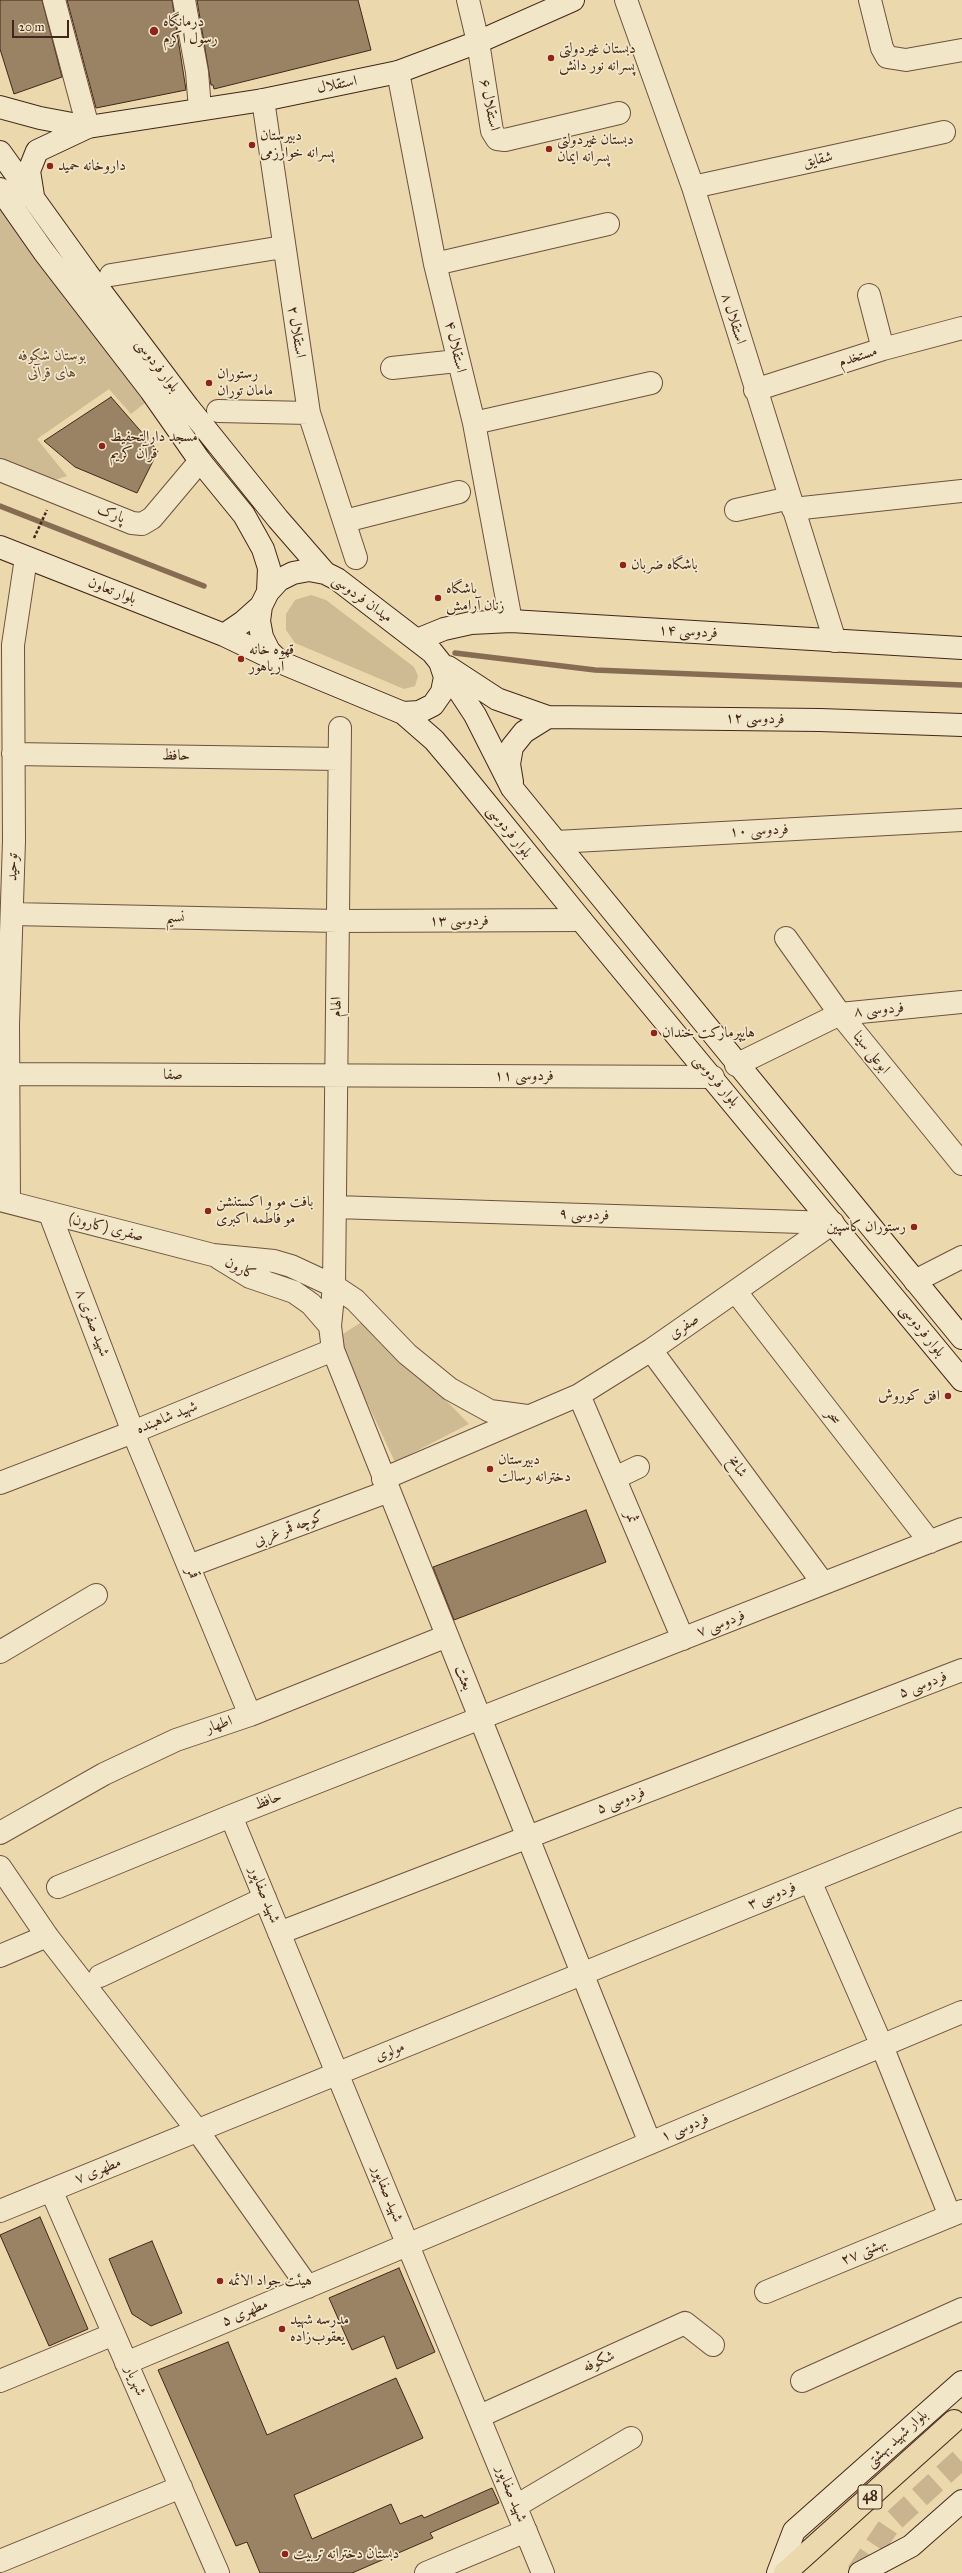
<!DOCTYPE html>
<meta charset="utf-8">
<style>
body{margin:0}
#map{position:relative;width:962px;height:2573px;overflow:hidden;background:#ebd8ac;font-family:"IM FELL Great Primer",serif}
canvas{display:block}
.scale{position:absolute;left:12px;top:20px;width:57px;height:18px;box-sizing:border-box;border:2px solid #432619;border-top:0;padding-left:5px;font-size:12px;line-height:14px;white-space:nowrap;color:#432619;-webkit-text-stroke:3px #f2e6c9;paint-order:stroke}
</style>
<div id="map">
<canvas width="962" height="2573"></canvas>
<div class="scale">20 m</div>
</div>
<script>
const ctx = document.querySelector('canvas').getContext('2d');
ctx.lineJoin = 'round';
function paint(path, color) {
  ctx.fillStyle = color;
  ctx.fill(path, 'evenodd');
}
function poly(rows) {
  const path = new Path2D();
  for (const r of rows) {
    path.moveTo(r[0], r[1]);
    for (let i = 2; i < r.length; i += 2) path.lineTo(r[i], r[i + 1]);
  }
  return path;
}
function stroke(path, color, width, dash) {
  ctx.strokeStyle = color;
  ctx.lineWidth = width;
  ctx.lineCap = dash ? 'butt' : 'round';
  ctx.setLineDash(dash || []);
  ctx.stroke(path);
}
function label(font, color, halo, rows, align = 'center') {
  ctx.font = font + ' "IM FELL Great Primer",Amiri,serif';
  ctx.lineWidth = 3.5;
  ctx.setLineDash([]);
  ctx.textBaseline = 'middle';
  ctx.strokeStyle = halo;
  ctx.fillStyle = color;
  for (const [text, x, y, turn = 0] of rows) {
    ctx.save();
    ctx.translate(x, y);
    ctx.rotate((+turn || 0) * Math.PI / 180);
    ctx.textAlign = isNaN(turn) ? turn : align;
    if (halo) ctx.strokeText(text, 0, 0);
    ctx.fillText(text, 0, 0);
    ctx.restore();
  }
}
const green = poly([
 [0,207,145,403,131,414,109,389,37,439,67,476,49,482,0,462],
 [311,595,326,600,414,667,418,676,415,686,404,689,295,643,286,630,286,614,295,600],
 [366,1319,469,1424,395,1462,337,1338]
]);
const stream = poly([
 [0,506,204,586],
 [455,653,595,670,962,685]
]);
const building = poly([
 [0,0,42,0,62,77,14,94,0,49,0,0],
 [67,0,172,0,186,90,96,108,67,0],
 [197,0,358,0,371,50,214,89,213,85,211,85,197,0],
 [111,397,158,451,137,493,75,467,44,441,111,397],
 [586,1510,606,1562,454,1620,433,1567,586,1510],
 [40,2217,88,2329,49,2346,0,2235,40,2217],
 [152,2241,182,2313,151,2326,132,2314,109,2259,152,2241],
 [399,2268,435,2352,397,2369,384,2336,352,2350,329,2298,399,2268],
 [228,2342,267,2435,396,2378,423,2438,294,2495,312,2539,391,2504,400,2524,422,2515,424,2518,492,2488,499,2503,430,2533,433,2538,352,2573,260,2573,247,2542,236,2546,158,2370,228,2342]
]);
const primaryTunnel = poly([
 [857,2573,890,2524,962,2458]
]);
const path = poly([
 [34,538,47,510]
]);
const street = poly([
 [54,0,88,127],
 [184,0,197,72,200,109],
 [468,0,478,42,492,131,497,139,505,140,619,113],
 [626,0,693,187,835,641],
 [870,0,882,48,887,57,906,60,962,50],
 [398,72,435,264,474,423,511,621],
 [263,100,309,413,356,558],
 [693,187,944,132],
 [435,264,608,224],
 [111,275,283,247],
 [869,295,883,349],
 [392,368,457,361],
 [755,390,883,349,962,328],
 [218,411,309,413],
 [474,423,651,383],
 [0,470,132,523,142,524,152,518,200,461],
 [793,509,962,491],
 [736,510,790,498],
 [345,521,459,492],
 [340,728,334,1286,330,1326,333,1350,650,2143],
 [13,754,339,759],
 [556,842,962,820],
 [12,914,338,921,581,920],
 [786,938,840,1014,962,1164],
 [736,1065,840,1014,962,1002],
 [9,1074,713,1077],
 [0,1200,213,1255,274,1261,291,1266,334,1286,355,1300,407,1354,450,1389,490,1411,527,1416],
 [9,1202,8,1025,14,841,13,645,26,558],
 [335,1207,833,1223],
 [50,1214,133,1432,250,1715],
 [219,1258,250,1277,294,1292,311,1304,330,1326],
 [915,1281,962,1257],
 [736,1292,930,1542],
 [651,1350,823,1583],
 [579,1395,683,1639],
 [615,1478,638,1467],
 [383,1479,579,1395,651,1350,833,1223],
 [0,1483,133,1432,333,1350],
 [189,1566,389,1491],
 [0,1652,96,1595],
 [231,1816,543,2573],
 [0,1833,104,1774,176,1740,250,1715,447,1636],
 [0,1867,47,1936,197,2130,308,2287],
 [810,1881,882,2046,950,2216],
 [58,1887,231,1816,962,1529],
 [279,1933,962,1670],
 [0,1956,47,1936],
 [100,1976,265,1898],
 [51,2190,218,2573],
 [0,2211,962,1819],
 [766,2292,962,2211],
 [126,2363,962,2012],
 [0,2381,114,2334],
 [802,2381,962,2309],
 [480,2416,685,2323,713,2345],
 [516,2506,631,2438],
 [0,2561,181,2487],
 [426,2573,526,2531]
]);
const secondary = poly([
 [0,107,40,118,88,127],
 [0,152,87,273,188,407,278,519,325,573],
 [0,189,44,252,151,391,200,461,244,515,263,549,269,568,268,592],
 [33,196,29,171,37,151,88,127,263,100,398,72,478,42,573,0],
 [0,547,224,635,276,660],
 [309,570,325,573,337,579,432,652,440,662,445,677,442,692,433,705,419,712,403,713,292,667,280,662,269,651,262,637,259,621,261,606,268,592,279,580,293,573,309,570],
 [224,635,243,622,261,606],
 [417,640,444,629,471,623,511,621,962,648],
 [440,662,475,715,512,788,962,1338],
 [448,667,497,699,548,717,820,720,962,725],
 [403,713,434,740,456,766,581,920,962,1380],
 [512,782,509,764,512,747,524,732,548,717],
 [778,2573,794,2531,962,2382],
 [860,2573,911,2546,962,2501]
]);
const primary = poly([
 [785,2573,954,2421]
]);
const markers = [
 [154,31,5,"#8f2418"],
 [551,58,4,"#8f2418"],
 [252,145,4,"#8f2418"],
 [549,149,4,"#8f2418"],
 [50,166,4,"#8f2418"],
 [209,383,4,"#8f2418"],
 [102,446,4,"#8f2418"],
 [623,565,4,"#8f2418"],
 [438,598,4,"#8f2418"],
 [241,659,4,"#8f2418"],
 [654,1033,4,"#8f2418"],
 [208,1211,4,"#8f2418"],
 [914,1227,4,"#8f2418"],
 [948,1396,4,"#8f2418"],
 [490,1469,4,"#8f2418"],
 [220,2281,4,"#8f2418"],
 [282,2329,4,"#8f2418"],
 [285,2554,4,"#8f2418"]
];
const shields = [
 [870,2497,24]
];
const shieldNames = [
 ["48",870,2497]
];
const poiNames = [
 ["درمانگاه",163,22],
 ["رسول اکرم",163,39],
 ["دبستان غیردولتی",559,49],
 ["پسرانه نور دانش",559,66],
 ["دبیرستان",260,136],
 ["پسرانه خوارزمی",260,153],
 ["دبستان غیردولتی",557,140],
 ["پسرانه ایمان",557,157],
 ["داروخانه حمید",58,166],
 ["رستوران",217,374],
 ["مامان توران",217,391],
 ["مسجد دارالتحفیظ",110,437],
 ["قرآن کریم",110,454],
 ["باشگاه ضربان",631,565],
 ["باشگاه",446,589],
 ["زنان آرامش",446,606],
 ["قهوه خانه",249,650],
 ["آریاهور",249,667],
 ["هایپرمارکت خندان",662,1033],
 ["بافت مو و اکستنشن",216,1202],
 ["مو فاطمه اکبری",216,1219],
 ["رستوران کاسپین",906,1227,"right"],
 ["افق کوروش",940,1396,"right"],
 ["دبیرستان",498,1460],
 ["دخترانه رسالت",498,1477],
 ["هیئت جواد الائمه",228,2281],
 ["مدرسه شهید",290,2320],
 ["یعقوب‌زاده",290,2337],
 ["دبستان دخترانه تربیت",293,2554]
];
const streetNames = [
 ["استقلال",337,85,-11],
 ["استقلال ۶",489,105,78],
 ["شقایق",818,160,-12],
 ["استقلال ۸",733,319,73],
 ["استقلال ۲",296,332,81],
 ["استقلال ۴",455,347,77],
 ["مستخدم",858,357,-18],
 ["بلوار فردوسی",157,366,53],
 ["پارک",111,514,22],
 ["بلوار تعاون",112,591,21],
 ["میدان فردوسی",362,599,36],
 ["فردوسی ۱۴",688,632,3],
 ["فردوسی ۱۲",755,719,1],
 ["حافظ",176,756,1],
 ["فردوسی ۱۰",759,831,-3],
 ["بلوار فردوسی",509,832,51],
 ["توحید",13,867,-89],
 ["نسیم",175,918,1],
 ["فردوسی ۱۳",459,921],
 ["الهام",337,1007,-89],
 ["فردوسی ۸",879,1010,-5],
 ["ابوعلی سینا",871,1053,51],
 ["صفا",173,1075],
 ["فردوسی ۱۱",524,1076],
 ["بلوار فردوسی",716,1081,50],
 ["فردوسی ۹",584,1215,2],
 ["صفری (کارون)",106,1228,14],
 ["کارون",240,1269,27],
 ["شهید صفری ۸",92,1323,69],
 ["صفری",684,1327,-34],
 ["بلوار فردوسی",922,1331,51],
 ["سحر",833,1417,52],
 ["شهید شاهبنده",167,1418,-22],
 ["شامخ",737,1467,54],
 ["ثمر",631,1517,67],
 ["کوچه قمر غربی",289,1529,-21],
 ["قمر",192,1573,68],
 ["فردوسی ۷",721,1624,-21],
 ["بعثت",463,1678,68],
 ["فردوسی ۵",923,1685,-21],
 ["اطهار",219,1725,-19],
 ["حافظ",268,1801,-21],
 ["فردوسی ۵",621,1801,-21],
 ["شهید صفاپور",264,1895,68],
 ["فردوسی ۳",772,1896,-22],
 ["مولوی",390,2052,-22],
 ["فردوسی ۱",685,2128,-23],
 ["مطهری ۷",98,2171,-22],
 ["شهید صفاپور",387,2194,68],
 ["بهشتی ۲۷",864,2252,-23],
 ["مطهری ۵",245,2313,-23],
 ["شکوفه",599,2362,-24],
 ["شهریار",135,2381,66],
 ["بلوار شهید بهشتی",897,2439,-42],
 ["شهید صفاپور",511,2494,68]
];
const parkNames = [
 ["بوستان شکوفه",52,356],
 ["های قرآنی",52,373]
];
paint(green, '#ceba93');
stroke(stream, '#866c53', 5.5);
paint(building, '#9a8365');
stroke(building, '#432619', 1);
stroke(primaryTunnel, '#c9b48f', 22, [22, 11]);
stroke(street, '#6d523e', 24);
stroke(secondary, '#432619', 24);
stroke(primary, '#432619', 24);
stroke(path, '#432619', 2.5, [3, 2]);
stroke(street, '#f2e6c9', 22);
stroke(secondary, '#f2e6c9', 22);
stroke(primary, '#ebd8ac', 22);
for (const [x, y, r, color] of markers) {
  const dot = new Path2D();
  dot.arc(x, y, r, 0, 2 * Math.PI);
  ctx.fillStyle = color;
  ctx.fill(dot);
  stroke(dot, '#f2e6c9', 1.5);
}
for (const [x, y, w] of shields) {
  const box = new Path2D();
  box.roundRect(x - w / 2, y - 12, w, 24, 3);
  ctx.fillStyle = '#f2e6c9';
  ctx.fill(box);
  stroke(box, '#432619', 1);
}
label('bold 14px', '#432619', null, shieldNames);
label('15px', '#432619', '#f2e6c9', poiNames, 'left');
label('15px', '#432619', '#f2e6c9', streetNames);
label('italic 15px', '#5f4431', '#f2e6c9', parkNames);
</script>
